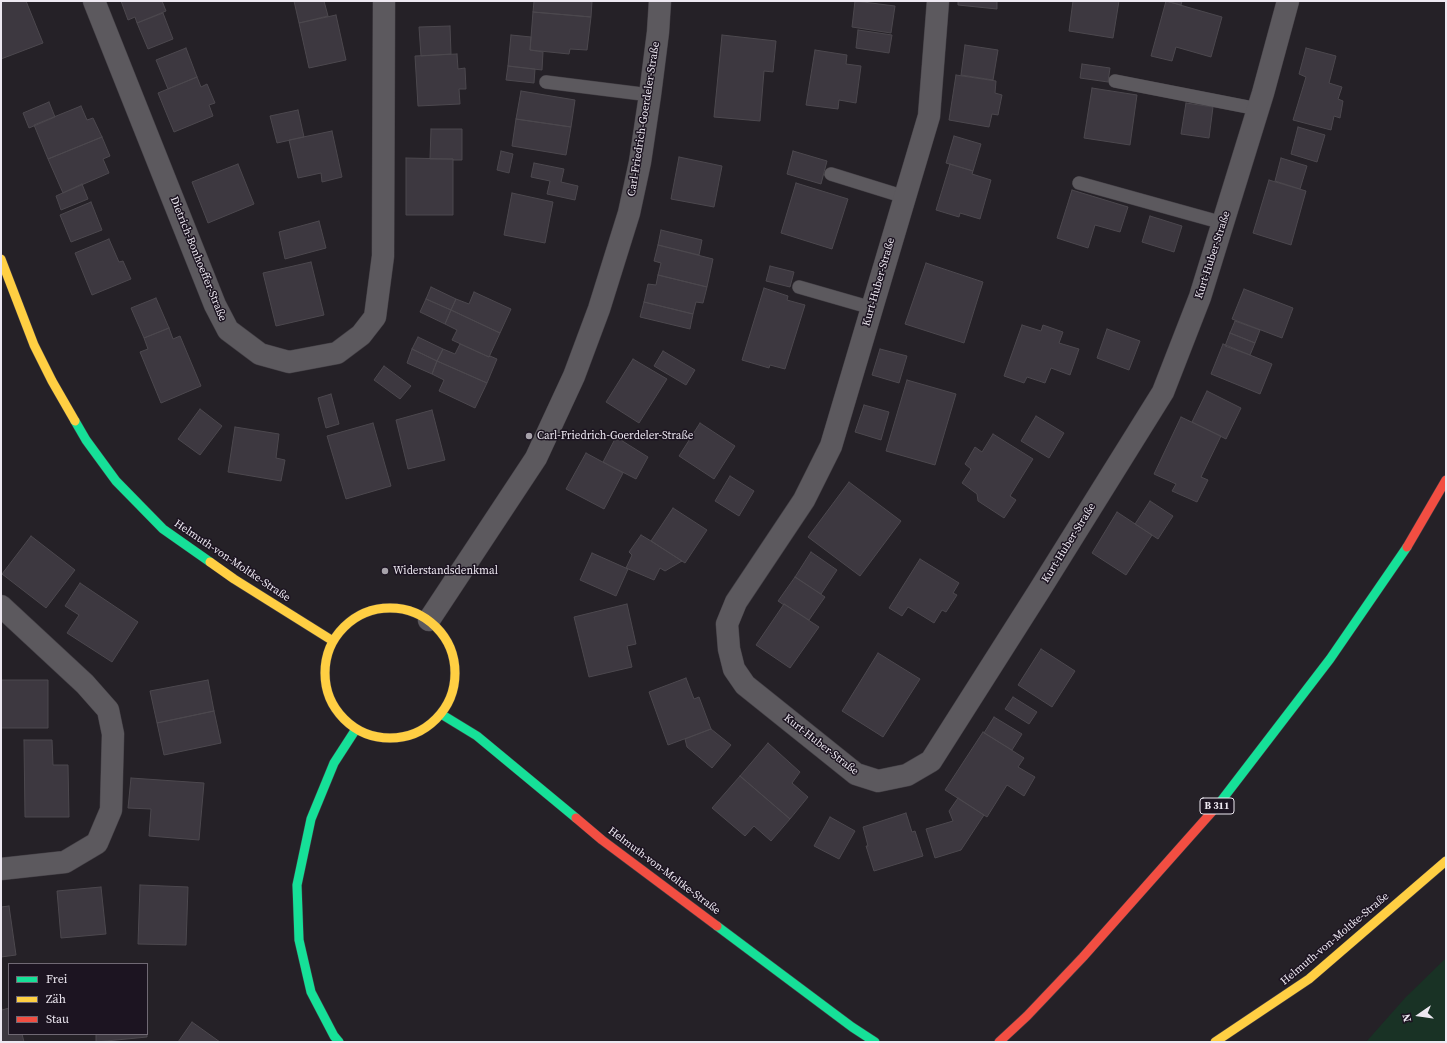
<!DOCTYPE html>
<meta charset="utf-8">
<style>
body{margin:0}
#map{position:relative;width:1447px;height:1043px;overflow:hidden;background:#252127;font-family:"Source Serif 4",serif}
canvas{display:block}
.frame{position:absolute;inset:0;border:2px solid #ede8f1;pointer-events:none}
.legend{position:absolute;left:8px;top:963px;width:140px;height:72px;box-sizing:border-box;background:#1c1421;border:1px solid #706974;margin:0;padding:5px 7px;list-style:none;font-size:12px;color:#ede8f1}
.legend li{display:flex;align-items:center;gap:8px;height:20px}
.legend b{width:20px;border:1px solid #706974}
.north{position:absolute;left:1399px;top:995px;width:40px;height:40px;-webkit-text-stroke:3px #1c1421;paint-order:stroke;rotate:257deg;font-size:11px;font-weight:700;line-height:16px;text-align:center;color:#ede8f1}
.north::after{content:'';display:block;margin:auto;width:14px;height:18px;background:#ede8f1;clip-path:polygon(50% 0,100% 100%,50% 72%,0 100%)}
</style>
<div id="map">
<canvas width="1447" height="1043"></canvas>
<div class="frame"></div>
<ul class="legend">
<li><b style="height:5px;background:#16e098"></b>Frei</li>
<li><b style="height:5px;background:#ffcf43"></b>Zäh</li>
<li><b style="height:5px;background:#f24e42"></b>Stau</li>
</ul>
<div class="north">N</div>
</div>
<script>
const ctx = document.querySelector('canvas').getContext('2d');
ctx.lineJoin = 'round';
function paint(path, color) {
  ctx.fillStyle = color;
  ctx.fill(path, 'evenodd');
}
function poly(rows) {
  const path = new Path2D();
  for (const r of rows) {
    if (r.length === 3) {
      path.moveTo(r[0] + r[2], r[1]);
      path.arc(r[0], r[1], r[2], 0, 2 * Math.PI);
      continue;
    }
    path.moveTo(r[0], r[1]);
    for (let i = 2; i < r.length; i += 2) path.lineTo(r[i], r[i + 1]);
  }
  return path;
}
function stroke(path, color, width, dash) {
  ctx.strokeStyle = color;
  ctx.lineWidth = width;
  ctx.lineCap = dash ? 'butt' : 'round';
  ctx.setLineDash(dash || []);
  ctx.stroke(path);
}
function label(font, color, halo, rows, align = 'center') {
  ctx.font = font + ' "Source Serif 4",serif';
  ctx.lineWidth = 3;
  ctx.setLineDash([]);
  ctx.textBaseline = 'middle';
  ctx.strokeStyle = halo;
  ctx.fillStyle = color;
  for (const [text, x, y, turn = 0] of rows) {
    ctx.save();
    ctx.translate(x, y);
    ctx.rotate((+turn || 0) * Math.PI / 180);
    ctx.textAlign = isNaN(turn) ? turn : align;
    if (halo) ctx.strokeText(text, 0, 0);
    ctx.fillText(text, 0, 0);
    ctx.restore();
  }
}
const green = poly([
 [1446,958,1446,1042,1366,1042,1405,998]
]);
const building = poly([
 [1,1,26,1,43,43,1,59,1,1],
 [121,1,162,1,166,11,137,23,135,17,128,20,121,1],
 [294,1,324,1,328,16,299,23,294,1],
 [534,1,592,1,591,17,533,12,534,1],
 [855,1,895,6,891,33,852,27,855,1],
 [958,1,997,1,997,9,958,5,958,1],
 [1073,1,1119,1,1113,38,1069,31,1073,1],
 [1166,1,1222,17,1211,57,1176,47,1172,61,1151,56,1166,1],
 [1166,1,1182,1,1181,5,1166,1],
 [533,12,591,17,587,50,570,49,569,54,530,50,533,12],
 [163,13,173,39,148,49,137,23,163,13],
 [336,15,346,60,309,68,299,23,336,15],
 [450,26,451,54,421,56,419,27,450,26],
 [858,30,892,35,889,53,856,48,858,30],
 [511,35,531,37,530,50,543,52,542,70,508,66,511,35],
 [722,35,776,41,773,72,764,71,760,121,714,117,722,35],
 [965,45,998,50,993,80,961,75,965,45],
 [186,48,197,77,168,89,156,60,186,48],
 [1306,48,1336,56,1329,83,1342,87,1338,99,1343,101,1340,118,1334,116,1331,130,1293,120,1306,77,1299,74,1306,48],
 [815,50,847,55,846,64,861,66,856,103,839,100,838,109,806,105,815,50],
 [457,54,458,69,465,68,466,89,459,89,460,104,418,106,415,56,457,54],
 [1082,64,1110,68,1108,82,1080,78,1082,64],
 [508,66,535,69,534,83,506,80,508,66],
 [956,75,996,81,995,93,1002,95,998,115,992,114,989,127,949,120,956,75],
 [197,77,201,87,207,84,215,103,209,105,213,116,174,132,158,93,197,77],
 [1092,88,1137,95,1130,145,1084,138,1092,88],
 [521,91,575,100,571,127,516,119,521,91],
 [49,102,55,117,29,128,23,113,49,102],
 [1186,103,1213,107,1209,138,1181,134,1186,103],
 [81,106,87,120,93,118,102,137,48,159,34,125,81,106],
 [298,110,304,137,277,143,270,116,298,110],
 [516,119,571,127,566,155,512,146,516,119],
 [1298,127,1325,135,1317,162,1291,154,1298,127],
 [431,129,462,129,462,160,453,160,453,159,430,159,431,129],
 [332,131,342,177,322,182,321,173,298,178,289,140,332,131],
 [954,136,981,144,973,171,946,163,954,136],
 [102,137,110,156,103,159,109,173,63,193,48,159,102,137],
 [501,151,513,154,509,173,497,170,501,151],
 [793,151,827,161,821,184,787,174,793,151],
 [679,157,722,166,714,207,671,199,679,157],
 [406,158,453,159,453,215,406,215,406,158],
 [1281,158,1307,166,1300,189,1275,181,1281,158],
 [534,163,564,169,561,182,578,186,575,200,547,194,550,181,531,177,534,163],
 [238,164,254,204,208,223,192,182,238,164],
 [950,164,973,171,972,174,991,180,980,219,960,213,959,217,936,210,950,164],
 [1269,180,1306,191,1291,245,1253,233,1269,180],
 [796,183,848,199,832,249,781,233,796,183],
 [82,184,88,199,61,210,56,196,82,184],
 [1072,190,1128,207,1120,232,1095,225,1088,248,1057,238,1072,190],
 [512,193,553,202,545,243,504,235,512,193],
 [91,202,102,230,71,242,60,215,91,202],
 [1150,216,1182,226,1174,252,1142,242,1150,216],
 [319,221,326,248,285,259,279,232,319,221],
 [661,230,702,240,699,255,658,245,661,230],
 [109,239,119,262,123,261,131,279,92,295,75,253,109,239],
 [658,245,713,259,707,287,658,275,661,263,654,261,658,245],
 [311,262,324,315,276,326,263,273,311,262],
 [926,263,983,282,964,343,905,324,926,263],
 [770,266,794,272,790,287,766,281,770,266],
 [658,275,707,287,703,303,696,302,693,314,644,302,648,284,656,285,658,275],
 [431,287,456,299,451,310,426,299,431,287],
 [764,288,788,296,787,300,805,305,785,369,770,365,769,368,742,360,764,288],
 [1244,289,1293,308,1282,338,1232,319,1244,289],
 [474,292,511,309,500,333,451,310,456,299,469,304,474,292],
 [156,298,169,328,144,338,131,308,156,298],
 [426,299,451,310,445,324,420,312,426,299],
 [644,302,693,314,690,329,640,317,644,302],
 [451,310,500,333,489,357,452,340,457,330,445,324,451,310],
 [1235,321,1260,330,1255,343,1230,333,1235,321],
 [1022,325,1041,331,1043,325,1063,332,1059,343,1079,349,1070,375,1051,368,1045,383,1027,377,1024,383,1004,376,1022,325],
 [169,328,173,339,180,336,201,386,161,403,140,352,148,349,144,338,169,328],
 [1107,329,1140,341,1129,370,1097,358,1107,329],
 [1230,333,1255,343,1250,355,1225,346,1230,333],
 [418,337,443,349,437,361,412,349,418,337],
 [460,344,489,357,490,356,497,359,487,383,437,361,443,349,455,354,460,344],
 [1223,344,1272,364,1260,394,1211,374,1223,344],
 [412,349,437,361,432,374,407,363,412,349],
 [880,349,907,356,899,383,872,375,880,349],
 [663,351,695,370,686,385,654,366,663,351],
 [633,359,667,379,639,423,606,402,633,359],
 [437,361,487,383,475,408,439,391,444,380,432,374,437,361],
 [384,366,411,386,400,399,374,380,384,366],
 [907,380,956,394,935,465,886,451,907,380],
 [1207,391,1241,408,1226,439,1192,422,1207,391],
 [331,394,339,424,326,428,318,398,331,394],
 [864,405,889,412,881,440,855,432,864,405],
 [200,409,222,426,200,455,178,439,200,409],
 [432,410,445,460,408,469,396,420,432,410],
 [1036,416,1064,433,1049,458,1021,441,1036,416],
 [1181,417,1221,436,1201,477,1208,480,1197,502,1172,491,1176,484,1154,474,1181,417],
 [373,423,391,486,346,499,327,436,373,423],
 [700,423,735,446,714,479,679,456,700,423],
 [235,427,279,434,276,458,285,460,281,481,228,472,235,427],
 [993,434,1033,459,1010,496,1016,500,1004,518,978,501,977,494,962,483,971,469,965,464,975,447,982,452,993,434],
 [616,437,648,457,636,479,603,462,616,437],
 [586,453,623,473,604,509,566,489,586,453],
 [730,476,754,491,739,516,715,501,730,476],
 [849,482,901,521,860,576,808,537,849,482],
 [1150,501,1173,516,1158,539,1135,524,1150,501],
 [673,508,707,530,685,563,651,541,673,508],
 [1117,512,1152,535,1126,575,1092,553,1117,512],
 [641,535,651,541,682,561,665,571,660,568,654,580,626,568,632,555,629,552,641,535],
 [31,536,75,570,46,608,2,574,31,536],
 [811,552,837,570,821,594,795,577,811,552],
 [592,553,628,569,616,596,580,580,592,553],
 [920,559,959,583,953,593,957,595,946,612,942,610,934,623,908,607,902,616,889,608,920,559],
 [795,577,825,597,809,620,784,604,784,605,778,601,795,577],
 [80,583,138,622,112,662,67,633,79,615,65,606,80,583],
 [627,604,636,644,627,646,632,667,589,677,574,617,627,604],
 [784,604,819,627,790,668,756,645,784,604],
 [1041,649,1075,671,1052,707,1018,685,1041,649],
 [878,653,920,679,883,737,842,711,878,653],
 [686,678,694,699,699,697,711,729,668,745,649,692,686,678],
 [1,680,48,680,48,728,1,728,1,680],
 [208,680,214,711,157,723,150,691,208,680],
 [1013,697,1037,712,1029,724,1005,709,1013,697],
 [214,711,221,743,164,755,157,723,214,711],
 [994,717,1022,734,1012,750,984,733,994,717],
 [711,729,731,745,712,768,687,747,685,739,711,729],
 [983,732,1024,758,1018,767,1035,777,1024,796,1007,785,987,817,945,790,983,732],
 [24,740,52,740,53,765,68,765,69,817,25,817,24,740],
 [768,743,800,772,792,783,808,797,790,819,740,776,768,743],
 [740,776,790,819,771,841,754,826,745,836,712,808,740,776],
 [131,778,204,783,199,840,149,836,151,809,128,808,131,778],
 [958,798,984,815,961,850,935,858,926,829,953,821,949,811,958,798],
 [906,813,912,832,915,831,923,856,874,871,866,846,868,846,863,827,906,813],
 [830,817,855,831,839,859,814,846,830,817],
 [140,885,188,887,186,945,138,944,140,885],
 [101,887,106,934,61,938,57,891,101,887],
 [9,906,16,955,1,957,1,907,9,906],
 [1,1004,2,1010,9,1008,9,1034,22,1034,24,1042,1,1042,1,1004],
 [192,1022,220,1042,178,1042,192,1022],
 [96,1034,147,1034,147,1037,96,1042,96,1034]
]);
const lane = poly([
 [1115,81,1258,109],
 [546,82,650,95],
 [831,174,905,197],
 [1079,183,1223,223],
 [799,287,872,308]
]);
const street = poly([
 [94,1,215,305,228,330,260,354,289,362,337,353,361,335,375,317,383,256,384,1],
 [938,1,929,116,831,446,804,500,736,602,727,624,729,649,734,669,745,685,856,774,878,781,907,775,931,761,1039,591,1163,392,1200,297,1263,93,1288,1],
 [1,606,85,684,108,710,113,734,111,810,97,843,65,862,1,869],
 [429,620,536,458,574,376,599,309,629,213,640,162,650,95,658,32,660,1]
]);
const fast = poly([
 [75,421,86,440,116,481,163,529,210,562],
 [441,714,477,736,576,818],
 [1218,805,1330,659,1407,547],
 [717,926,852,1027,875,1042],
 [339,1042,334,1036,311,992,299,940,297,885,311,819,334,763,356,729]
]);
const slow = poly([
 [1,259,34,345,52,381,75,421],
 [210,562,234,579,333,641],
 [390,673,65],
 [1215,1042,1309,979,1446,861]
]);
const jam = poly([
 [1407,547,1446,480],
 [576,818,602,840,717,926],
 [999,1042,1027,1016,1083,957,1218,805]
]);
const markers = [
 [529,436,4,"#a7a2aa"],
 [385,571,4,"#a7a2aa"]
];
const shields = [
 [1217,806,34]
];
const shieldNames = [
 ["B 311",1217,806]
];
const streetNames = [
 ["Carl-Friedrich-Goerdeler-Straße",644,119,-81],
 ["Kurt-Huber-Straße",1213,255,-72],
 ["Dietrich-Bonhoeffer-Straße",198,259,68],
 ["Kurt-Huber-Straße",879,282,-74],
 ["Kurt-Huber-Straße",1069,543,-58],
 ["Helmuth-von-Moltke-Straße",232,561,34],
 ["Kurt-Huber-Straße",821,745,38],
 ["Helmuth-von-Moltke-Straße",664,871,37],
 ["Helmuth-von-Moltke-Straße",1335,939,-40]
];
const poiNames = [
 ["Carl-Friedrich-Goerdeler-Straße",537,436],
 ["Widerstandsdenkmal",393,571]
];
paint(green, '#193225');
paint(building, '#3d3840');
stroke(building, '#4c484e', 1);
stroke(lane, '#433f45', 14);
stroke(street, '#433f45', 23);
stroke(fast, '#433f45', 10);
stroke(slow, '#433f45', 10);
stroke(jam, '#433f45', 10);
stroke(lane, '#5c595e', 13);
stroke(street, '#5c595e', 22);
stroke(fast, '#16e098', 9);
stroke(slow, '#ffcf43', 9);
stroke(jam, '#f24e42', 9);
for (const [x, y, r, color] of markers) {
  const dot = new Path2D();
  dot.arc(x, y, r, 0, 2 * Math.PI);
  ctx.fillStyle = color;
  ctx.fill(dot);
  stroke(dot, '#1c1421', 1.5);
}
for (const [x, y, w] of shields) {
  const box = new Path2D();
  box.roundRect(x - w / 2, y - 8, w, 16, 3);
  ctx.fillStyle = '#1c1421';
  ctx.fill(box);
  stroke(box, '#ede8f1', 1);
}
label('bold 10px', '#ede8f1', null, shieldNames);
label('11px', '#ede8f1', '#1c1421', streetNames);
label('11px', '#ede8f1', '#1c1421', poiNames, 'left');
</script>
